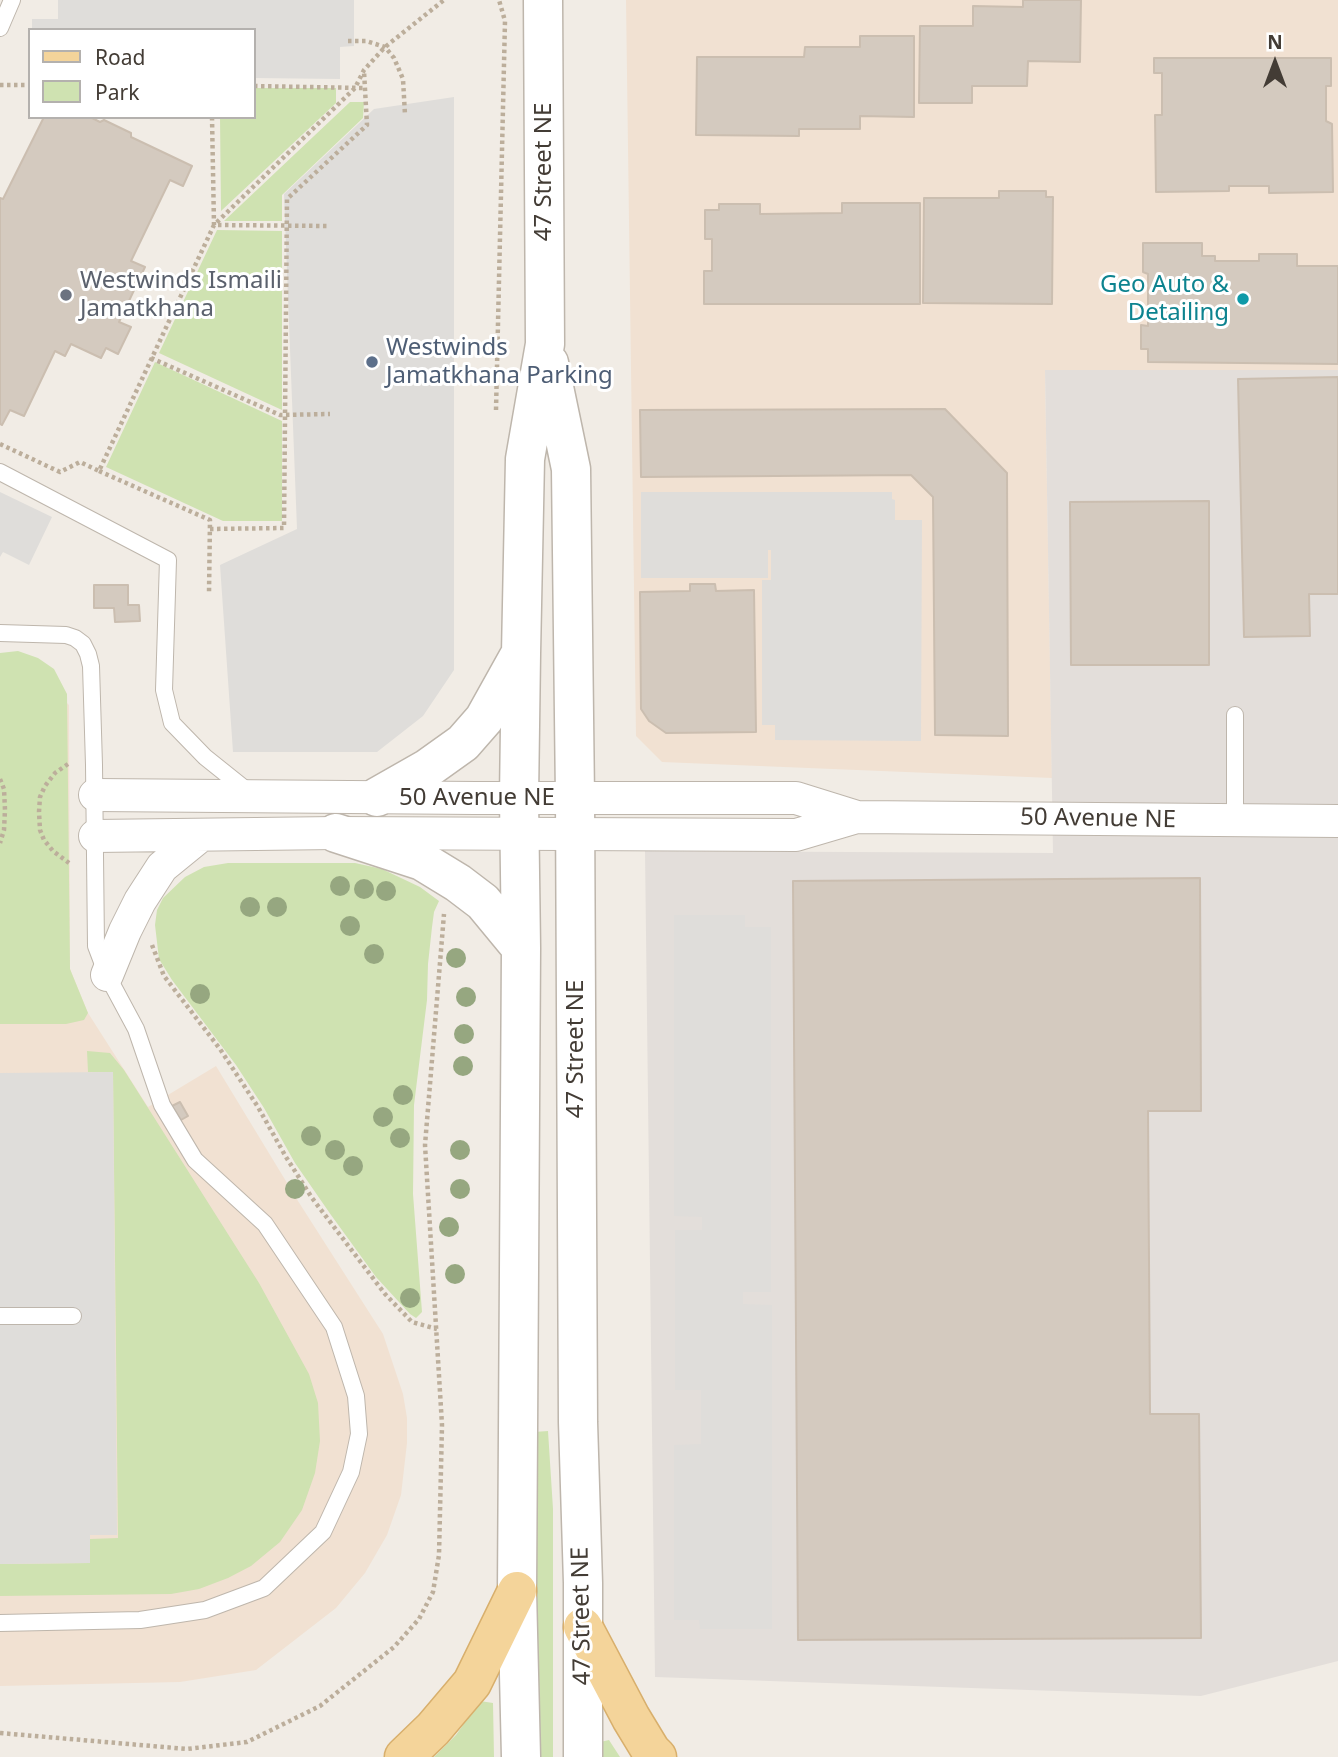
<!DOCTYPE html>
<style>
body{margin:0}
#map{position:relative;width:1338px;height:1757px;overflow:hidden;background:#f1ece5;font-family:"Noto Sans",sans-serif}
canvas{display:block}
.legend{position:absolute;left:28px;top:28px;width:228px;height:91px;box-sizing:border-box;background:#fff;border:2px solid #b4b1ae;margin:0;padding:9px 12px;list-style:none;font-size:21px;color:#433c35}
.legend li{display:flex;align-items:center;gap:14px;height:35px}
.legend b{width:35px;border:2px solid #b4b1ae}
.north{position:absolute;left:1240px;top:28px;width:70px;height:70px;-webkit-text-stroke:5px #fff;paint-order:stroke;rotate:0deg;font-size:19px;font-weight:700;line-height:28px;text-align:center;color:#433c35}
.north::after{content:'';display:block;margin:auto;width:24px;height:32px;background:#433c35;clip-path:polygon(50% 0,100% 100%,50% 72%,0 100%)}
</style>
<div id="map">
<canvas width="1338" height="1757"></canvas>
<ul class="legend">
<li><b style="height:9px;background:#f4d49a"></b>Road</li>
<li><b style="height:19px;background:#cfe2b1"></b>Park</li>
</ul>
<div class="north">N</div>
</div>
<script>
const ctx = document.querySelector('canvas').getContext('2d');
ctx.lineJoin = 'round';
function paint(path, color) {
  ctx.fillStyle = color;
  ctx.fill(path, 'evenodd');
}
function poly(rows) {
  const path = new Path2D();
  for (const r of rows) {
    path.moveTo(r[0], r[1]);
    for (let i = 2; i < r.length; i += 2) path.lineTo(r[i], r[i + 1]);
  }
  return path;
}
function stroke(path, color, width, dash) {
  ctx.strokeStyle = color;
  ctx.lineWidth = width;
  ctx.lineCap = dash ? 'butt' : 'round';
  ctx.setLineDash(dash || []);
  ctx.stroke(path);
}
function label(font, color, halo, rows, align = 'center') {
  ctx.font = font + ' "Noto Sans",sans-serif';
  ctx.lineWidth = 6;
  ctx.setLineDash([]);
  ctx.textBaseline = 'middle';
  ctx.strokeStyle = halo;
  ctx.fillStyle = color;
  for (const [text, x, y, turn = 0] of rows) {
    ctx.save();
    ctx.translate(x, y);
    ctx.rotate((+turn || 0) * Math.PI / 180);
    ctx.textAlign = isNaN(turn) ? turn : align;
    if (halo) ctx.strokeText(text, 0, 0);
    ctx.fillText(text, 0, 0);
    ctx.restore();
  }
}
const commercial = poly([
 [626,0,1338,0,1338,370,1045,370,1052,778,662,762,636,736],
 [0,693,57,693,69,705,70,969,88,1013,148,1107,216,1066,298,1201,383,1334,403,1394,407,1418,407,1443,401,1495,387,1535,365,1573,336,1608,256,1670,180,1682,0,1686]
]);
const industrial = poly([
 [1045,370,1338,370,1338,1661,1201,1696,655,1677,645,851,1053,853]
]);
const green = poly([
 [254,88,336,88,336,103,221,211,220,117,254,117],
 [350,102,364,102,363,118,282,195,282,221,224,221],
 [217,230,282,231,282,410,159,353],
 [155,362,282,421,282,521,223,521,106,467],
 [18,651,38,658,54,669,67,694,70,969,88,1013,84,1020,66,1024,0,1024,0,653],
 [228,863,355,863,382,869,420,887,439,901,434,912,432,927,428,964,427,1000,414,1105,413,1194,422,1312,416,1318,410,1314,376,1277,331,1215,295,1163,264,1108,236,1065,172,980,159,959,155,925,157,910,163,898,185,877,204,867],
 [87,1051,110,1053,124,1070,259,1283,309,1374,318,1403,320,1441,315,1473,302,1510,280,1542,251,1566,228,1578,199,1589,171,1594,0,1596,0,1564,90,1563,90,1539,118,1538,113,1072,88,1072],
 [548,1431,553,1509,553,1757,534,1757,534,1432],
 [480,1701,493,1703,494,1757,434,1757,456,1735],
 [609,1740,620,1757,597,1757,596,1743]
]);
const parking = poly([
 [58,0,354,0,354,46,340,47,340,79,254,78,254,30,32,30,32,19,58,19],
 [454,97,454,670,423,716,377,752,233,752,220,565,297,529,284,194,374,109],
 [0,492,52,517,29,565,3,552,0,557],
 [641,492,892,492,892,499,895,500,895,520,922,520,921,741,775,740,775,725,762,725,762,580,771,580,771,550,768,550,768,578,641,578],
 [674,915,745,915,745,927,771,927,771,1292,743,1292,743,1304,772,1305,772,1629,700,1629,699,1620,674,1620,674,1445,701,1444,701,1390,675,1390,675,1230,702,1230,702,1217,674,1216],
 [113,1072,117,1535,90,1535,90,1563,0,1564,0,1073]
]);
const building = poly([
 [1023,0,1081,0,1080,62,1028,61,1027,86,972,86,972,103,919,103,920,26,973,26,973,6,1023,7,1023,0],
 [860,36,914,36,914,117,860,116,860,129,799,129,799,136,696,135,697,57,804,57,805,47,860,47,860,36],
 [1154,58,1331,58,1331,86,1326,86,1326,121,1332,124,1333,192,1269,193,1269,186,1229,186,1229,191,1156,192,1155,115,1162,115,1162,73,1154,73,1154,58],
 [40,117,90,117,100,122,104,120,131,133,131,137,192,166,183,186,170,180,131,261,145,267,119,322,131,327,118,354,106,348,101,358,71,344,65,356,55,351,24,416,10,410,2,425,0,424,0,198,3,199,43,119,40,117],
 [999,191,1046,191,1046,197,1053,197,1052,304,923,303,924,198,999,198,999,191],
 [842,203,920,203,920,304,704,304,704,271,712,271,712,239,705,239,705,210,719,210,719,204,760,204,760,214,842,213,842,203],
 [1143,243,1202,243,1202,256,1215,256,1215,261,1259,261,1259,254,1297,254,1297,266,1338,266,1338,364,1148,362,1148,349,1141,349,1141,325,1148,326,1148,274,1143,272,1143,243],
 [1338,377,1338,594,1309,594,1310,636,1244,637,1238,379,1338,377],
 [945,409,1007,473,1008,736,935,735,933,497,911,475,641,477,640,410,945,409],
 [1209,501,1209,665,1071,665,1070,502,1209,501],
 [690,584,715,584,716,591,754,590,756,732,666,733,649,721,641,709,640,592,690,591,690,584],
 [94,585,128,585,128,605,139,605,140,621,115,622,114,608,94,608,94,585],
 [1200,878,1201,1111,1148,1111,1150,1414,1199,1414,1201,1638,798,1640,793,881,1200,878],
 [180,1102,188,1116,181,1120,172,1106,180,1102]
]);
const path = poly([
 [348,41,366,41,385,47,394,58,403,79,405,115],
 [0,85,30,85],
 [254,86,365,88],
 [212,117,214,225,330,226],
 [151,358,280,415,330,414],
 [496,410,505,21,499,0],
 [0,444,60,472,80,462,99,471,214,225,355,88,364,70,385,47,444,0],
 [99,471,210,520,209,593],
 [210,529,284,528,287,199,367,125,364,71],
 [68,764,55,773,45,786,40,797,39,812,40,830,44,840,53,851,69,863],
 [0,779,4,789,5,810,4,830,0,843],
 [152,945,164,976,220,1049,258,1107,286,1157,312,1198,385,1294,412,1322,437,1329],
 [0,1733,187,1749,247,1742,320,1706,394,1647,419,1619,433,1592,439,1555,442,1425,425,1145,444,914]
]);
const service = poly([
 [0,28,12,0],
 [0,472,168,560,164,690,172,723,205,757,250,793],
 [0,633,66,635,75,638,83,644,88,654,91,666,94,765,96,946,107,975,136,1029,162,1105,195,1160,265,1224,334,1327,356,1396,359,1434,351,1472,323,1532,264,1588,205,1610,140,1620,0,1623],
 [1235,821,1235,715],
 [0,1316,73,1316]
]);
const minor = poly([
 [95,795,476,798,796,798,857,817],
 [95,836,336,833,796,835,857,817,1338,821],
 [107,975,125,931,140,901,162,867,200,836]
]);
const tertiary = poly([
 [549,363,571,469,575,798,578,1422,583,1583,583,1757],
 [377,797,428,768,463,743,484,719,518,658],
 [336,833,422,861,458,883,483,902,521,948],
 [521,1757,517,1591,521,948,519,798,521,654,525,459,545,344,543,0]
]);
const primary = poly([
 [583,1627,631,1718,651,1751,657,1757],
 [404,1757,433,1729,472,1683,517,1591]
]);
const trees = [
 [340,886],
 [364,889],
 [386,891],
 [250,907],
 [277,907],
 [350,926],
 [374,954],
 [456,958],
 [200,994],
 [466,997],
 [464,1034],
 [463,1066],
 [403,1095],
 [383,1117],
 [311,1136],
 [400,1138],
 [335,1150],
 [460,1150],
 [353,1166],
 [295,1189],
 [460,1189],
 [449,1227],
 [455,1274],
 [410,1298]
];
const markers = [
 [66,295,7,"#6b7280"],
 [1243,299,7,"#0f9aa8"],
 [372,362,7,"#5c6f8a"]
];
const streetNames = [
 ["47 Street NE",544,172,-90],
 ["50 Avenue NE",477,798],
 ["50 Avenue NE",1098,819,1],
 ["47 Street NE",576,1049,-90],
 ["47 Street NE",582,1616,-91]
];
const worshipNames = [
 ["Westwinds Ismaili",80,281],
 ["Jamatkhana",80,309]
];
const cultureNames = [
 ["Geo Auto &",1229,285],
 ["Detailing",1229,313]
];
const serviceNames = [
 ["Westwinds",386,348],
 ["Jamatkhana Parking",386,376]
];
paint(commercial, '#f1e1d2');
paint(industrial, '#e3deda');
paint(green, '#cfe2b1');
paint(parking, '#dfddda');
paint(building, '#d4cabf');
stroke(building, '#cbbeb0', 2);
stroke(service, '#beb6ac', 18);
stroke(minor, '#beb6ac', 34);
stroke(tertiary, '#beb6ac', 41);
stroke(primary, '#d8af6c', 41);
stroke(path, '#bcae9b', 4.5, [3.5, 3.5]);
stroke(service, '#fff', 16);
stroke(minor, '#fff', 32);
stroke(tertiary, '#fff', 38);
stroke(primary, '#f4d49a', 38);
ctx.fillStyle = '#96a780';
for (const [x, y] of trees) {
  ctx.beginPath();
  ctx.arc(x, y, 10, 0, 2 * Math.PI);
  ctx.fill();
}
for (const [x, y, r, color] of markers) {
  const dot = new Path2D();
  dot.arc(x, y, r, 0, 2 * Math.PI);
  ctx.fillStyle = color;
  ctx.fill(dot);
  stroke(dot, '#fff', 2.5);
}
label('24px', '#433c35', '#fff', streetNames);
label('24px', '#5b616d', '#fff', worshipNames, 'left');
label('24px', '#0d838f', '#fff', cultureNames, 'right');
label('24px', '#4e5e75', '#fff', serviceNames, 'left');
</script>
